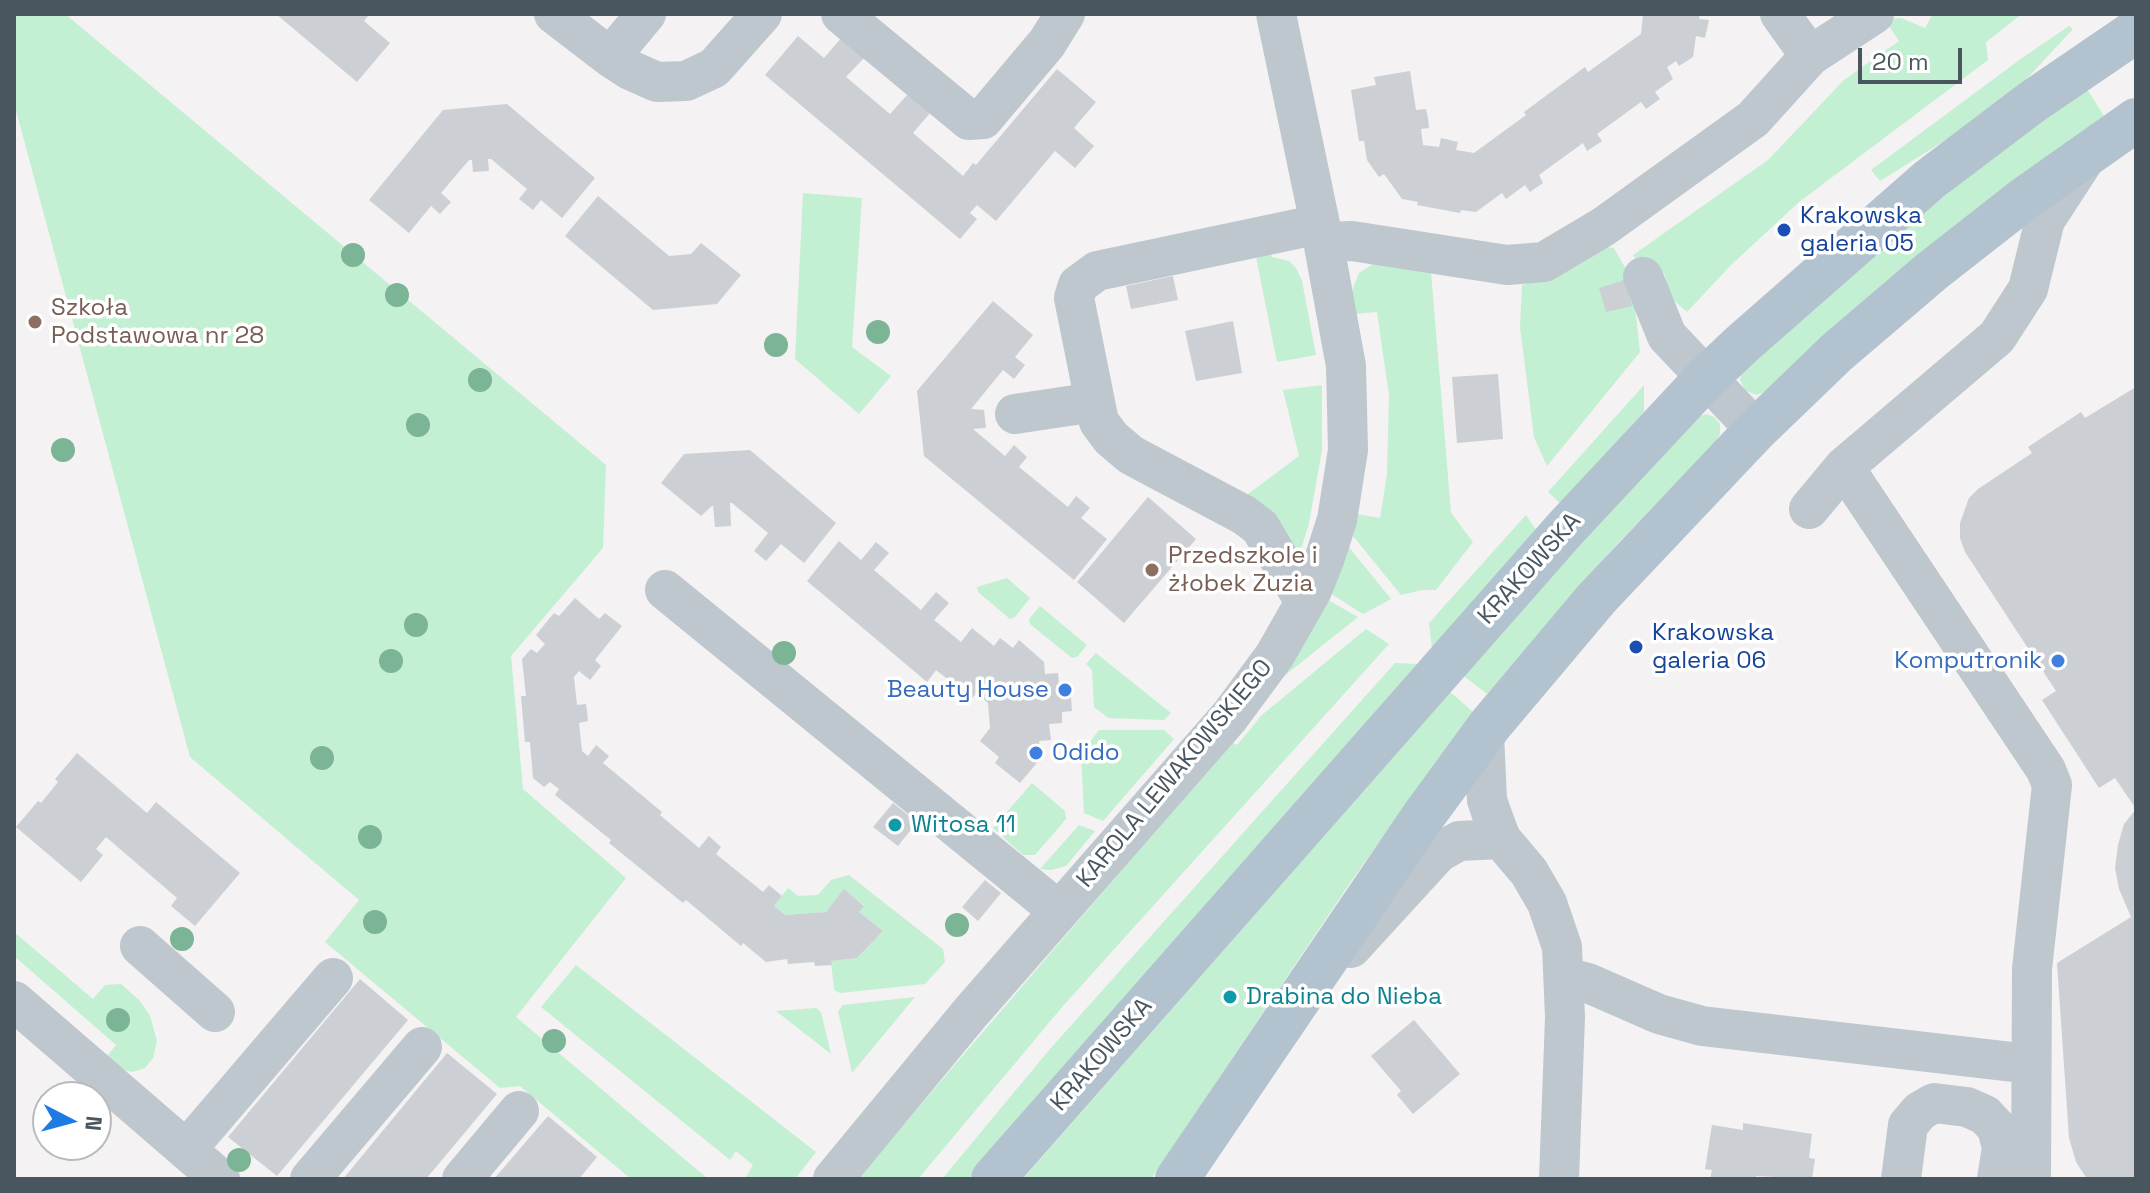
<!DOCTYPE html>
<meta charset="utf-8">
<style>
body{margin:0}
#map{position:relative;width:2150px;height:1193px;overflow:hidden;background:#f4f2f2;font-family:"Space Grotesk",sans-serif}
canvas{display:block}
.frame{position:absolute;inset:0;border:16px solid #4a565f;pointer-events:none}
.north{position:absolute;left:32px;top:1081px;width:80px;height:80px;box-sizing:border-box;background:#fff;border:2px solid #b7bbbf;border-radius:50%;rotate:96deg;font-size:22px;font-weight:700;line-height:32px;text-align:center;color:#4a565f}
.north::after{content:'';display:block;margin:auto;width:28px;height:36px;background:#1e7be3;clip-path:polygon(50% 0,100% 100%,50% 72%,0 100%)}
.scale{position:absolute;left:1858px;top:48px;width:104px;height:36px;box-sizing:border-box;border:4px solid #4a565f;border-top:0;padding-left:10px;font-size:24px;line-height:28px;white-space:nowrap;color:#4a565f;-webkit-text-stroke:6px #fff;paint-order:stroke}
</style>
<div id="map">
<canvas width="2150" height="1193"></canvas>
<div class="frame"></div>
<div class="north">N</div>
<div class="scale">20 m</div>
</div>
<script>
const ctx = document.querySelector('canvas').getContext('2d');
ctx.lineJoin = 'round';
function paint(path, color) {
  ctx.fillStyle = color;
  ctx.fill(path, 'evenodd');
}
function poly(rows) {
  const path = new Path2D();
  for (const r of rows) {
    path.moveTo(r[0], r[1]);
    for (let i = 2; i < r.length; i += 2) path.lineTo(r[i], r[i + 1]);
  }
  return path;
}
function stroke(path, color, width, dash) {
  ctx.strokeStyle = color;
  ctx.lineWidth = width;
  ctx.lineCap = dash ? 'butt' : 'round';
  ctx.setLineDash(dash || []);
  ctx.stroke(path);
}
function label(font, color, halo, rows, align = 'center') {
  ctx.font = font + ' "Space Grotesk",sans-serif';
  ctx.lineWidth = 7;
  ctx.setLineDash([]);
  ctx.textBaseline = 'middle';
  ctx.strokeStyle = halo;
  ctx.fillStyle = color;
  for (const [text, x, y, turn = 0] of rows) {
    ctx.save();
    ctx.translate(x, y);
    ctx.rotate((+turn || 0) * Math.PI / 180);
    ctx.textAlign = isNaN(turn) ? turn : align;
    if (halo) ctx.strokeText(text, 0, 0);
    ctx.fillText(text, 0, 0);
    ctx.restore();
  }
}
const green = poly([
 [14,14,65,14,606,465,603,548,511,656,523,789,626,878,516,1017,708,1179,631,1179,520,1086,500,1088,325,942,359,900,190,757,14,103],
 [1933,14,2022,14,1986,42,1988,60,1799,202,1731,265,1687,312,1670,297,1664,273,1648,276,1633,255,1768,160,1844,80,1899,41,1884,19,1901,18,1925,28],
 [2069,26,2073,29,2021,85,1952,136,1880,181,1871,170,2022,58],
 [2087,89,2104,116,2013,182,1764,392,1756,395,1745,390,1740,380,1742,371,1937,202,2017,138],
 [803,193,862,198,852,347,891,376,859,414,795,359],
 [1267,243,1272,257,1289,261,1296,268,1302,281,1316,355,1277,362,1254,247],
 [1606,247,1614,248,1632,280,1640,352,1547,466,1534,437,1520,327,1522,285,1548,276],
 [1378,261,1431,272,1451,513,1473,542,1436,590,1422,590,1401,595,1353,536,1357,514,1380,518,1387,474,1389,395,1377,312,1353,314,1350,296,1359,273],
 [1322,385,1322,450,1309,523,1296,566,1240,500,1299,456,1283,390],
 [1644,385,1644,412,1561,504,1548,492],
 [1707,414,1714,417,1720,424,1720,434,1715,443,1616,545,1487,694,1464,676,1599,523,1700,416],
 [1526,515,1536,530,1432,648,1429,623],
 [1348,546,1391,599,1363,614,1330,593],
 [1007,578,1030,598,1015,617,1010,619,978,592,977,587],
 [1328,600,1358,617,1283,677],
 [1040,606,1087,645,1077,657,1072,658,1030,624,1029,619],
 [1366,629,1389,644,1063,1006,918,1179,857,1179,1127,864,1228,740,1237,745,1262,715],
 [1096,653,1171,713,1164,720,1108,718,1094,707,1092,670,1086,664],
 [1395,663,1417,664,968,1179,942,1179,1050,1049],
 [1450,692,1473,712,1354,877,1151,1179,1023,1179],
 [1099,730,1164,730,1174,739,1103,821,1084,813,1081,754],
 [1032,783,1065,811,1066,819,1035,855,1023,855,993,828],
 [1079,825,1095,831,1066,866,1051,870,1040,869],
 [849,875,943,949,945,962,925,984,840,993,834,990,831,961,857,958,883,931,859,912,864,905,844,890,826,912,785,915,774,906,788,888,798,896,818,895,831,880],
 [14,932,93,999,105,985,121,984,140,1001,150,1016,157,1041,153,1058,145,1068,133,1072,120,1069,110,1060,108,1055,116,1045,14,956],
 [576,965,816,1152,795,1179,749,1179,746,1177,753,1165,736,1151,730,1160,541,1007],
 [915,997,852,1073,838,1011,843,1005],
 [816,1008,821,1012,831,1054,776,1011]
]);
const building = poly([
 [276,14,370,14,364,21,390,43,357,82],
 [1643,14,1700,14,1699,19,1709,20,1705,38,1696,36,1693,57,1679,66,1676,61,1667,67,1673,79,1655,92,1660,99,1646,109,1641,102,1597,134,1602,141,1587,151,1583,143,1539,175,1543,183,1530,192,1525,185,1506,199,1502,193,1476,212,1461,210,1460,213,1417,205,1418,202,1402,199,1384,174,1379,177,1367,160,1364,141,1359,141,1351,90,1376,85,1374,77,1410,71,1416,110,1426,109,1428,118,1429,128,1421,129,1423,145,1439,147,1441,138,1458,142,1456,150,1474,153,1526,115,1524,112,1585,67,1588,72,1641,34],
 [798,36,824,58,842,37,864,58,846,77,890,114,908,94,930,113,913,133,963,176,973,163,976,165,1057,69,1096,102,1074,128,1094,146,1075,168,1055,151,996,221,977,205,970,213,977,219,960,239,765,75],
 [507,104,595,178,562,218,541,200,533,210,519,199,527,189,491,159,488,159,489,171,473,172,472,160,469,160,441,193,451,202,440,214,431,206,409,233,369,200,443,110],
 [598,196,669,256,691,254,701,243,741,275,717,304,653,310,565,236],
 [1173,276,1178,300,1131,309,1126,286],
 [1625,280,1632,306,1606,312,1599,288],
 [993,301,1033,335,1015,357,1025,365,1014,379,1003,370,971,409,984,410,986,428,973,429,1005,456,1014,445,1027,457,1019,467,1068,507,1076,496,1090,508,1081,518,1107,539,1074,580,924,456,917,391],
 [1233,321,1242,373,1196,381,1185,331],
 [1498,374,1503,439,1457,443,1452,377],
 [2136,387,2136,1179,2087,1179,2076,1162,2069,1138,2057,963,2131,917,2119,889,2115,868,2118,845,2124,824,2136,809,2115,778,2099,788,2042,700,2056,691,1965,552,1960,538,1960,523,1969,498,1978,489,2032,453,2028,447,2081,412,2085,418],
 [750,450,836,523,804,563,781,544,766,561,754,551,768,533,732,503,730,503,731,526,715,527,713,505,701,516,661,483,684,454],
 [1148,497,1196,539,1124,623,1077,582],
 [839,541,861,560,876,542,889,553,874,570,921,610,936,592,949,603,934,620,961,642,972,628,994,646,1000,638,1013,648,1019,640,1044,662,1045,674,1058,673,1059,684,1070,683,1072,711,1062,712,1062,723,1049,724,1051,740,1039,741,1041,758,1020,783,995,763,999,757,980,741,990,728,988,703,977,693,972,698,936,670,927,682,807,581],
 [575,598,599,619,605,613,622,626,595,660,601,666,590,680,579,671,574,677,577,705,586,704,587,711,588,721,579,723,582,751,588,756,596,745,609,756,603,763,662,812,660,815,699,848,709,836,721,847,716,854,763,892,769,885,782,896,774,906,785,915,826,912,844,889,864,906,859,912,883,931,857,958,831,961,832,965,815,966,814,962,788,964,787,959,766,962,743,943,741,946,686,900,683,903,609,843,611,840,555,795,559,789,550,782,544,787,533,778,530,742,525,742,521,696,526,696,522,659,531,649,537,653,545,644,536,635,554,613,559,616],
 [77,753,147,813,156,802,240,873,195,926,171,906,177,898,106,837,96,849,103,855,81,882,16,827,38,801,41,803,58,782,55,779],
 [893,803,917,822,898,846,873,827],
 [985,880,1001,893,978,921,962,907],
 [360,979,408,1020,277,1176,228,1137],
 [1414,1020,1460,1074,1413,1114,1397,1095,1401,1091,1371,1056],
 [447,1053,497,1094,426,1179,343,1179],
 [548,1116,597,1157,579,1179,494,1179],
 [1743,1123,1812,1134,1809,1158,1815,1159,1812,1179,1756,1176,1756,1179,1710,1179,1712,1170,1705,1169,1712,1125,1743,1130]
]);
const minor = poly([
 [554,14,610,57,630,70,657,82,686,81,714,68,762,14],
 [841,14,969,120,983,119,1047,43,1065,14],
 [1780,14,1810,56],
 [610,57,646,14],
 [1323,242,1352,241,1507,265,1544,262,1603,227,1753,119,1810,56,1874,14],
 [1643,277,1667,336,1756,430],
 [1015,414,1095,402],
 [1844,467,2046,770,2052,785,2032,969,2031,1179],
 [1809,509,1844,467,1997,337,2028,289,2045,220,2084,160],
 [665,590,1059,911],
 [1305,602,1260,527,1244,515,1131,455,1111,438,1099,422,1074,298,1078,285,1097,271,1320,224],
 [1484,734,1487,800,1491,812,1501,839,1529,872,1547,903,1562,947,1565,1017,1559,1179],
 [140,946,215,1012],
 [1351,948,1438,853,1459,841,1501,839],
 [1565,977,1588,983,1659,1014,1702,1026,2030,1064],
 [14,1001,220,1179],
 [186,1150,333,978],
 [310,1179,422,1047],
 [462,1179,519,1111],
 [833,1179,971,1012,1230,716,1275,655,1312,590,1324,560,1337,520,1348,450,1346,366,1320,224,1276,14],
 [1901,1179,1908,1125,1920,1111,1934,1103,1967,1107,1985,1115,1997,1128,2002,1148,1997,1179]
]);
const major = poly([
 [993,1179,1565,529,1706,378,1742,344,1929,180,2032,102,2136,31],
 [1177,1179,1422,818,1490,725,1597,598,1756,430,1837,352,1932,271,2024,199,2136,120]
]);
const trees = [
 [353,255],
 [397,295],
 [878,332],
 [776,345],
 [480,380],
 [418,425],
 [63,450],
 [416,625],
 [784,653],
 [391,661],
 [322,758],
 [370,837],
 [375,922],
 [957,925],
 [182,939],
 [118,1020],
 [554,1041],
 [239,1160]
];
const markers = [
 [1784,230,8,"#1a4fb4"],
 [35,322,8,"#8d6e63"],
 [1152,570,8,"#8d6e63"],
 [1636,647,8,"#1a4fb4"],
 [2058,661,8,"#3f7fe0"],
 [1065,690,8,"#3f7fe0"],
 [1036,753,8,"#3f7fe0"],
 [895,825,8,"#0f9aa8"],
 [1230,997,8,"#0f9aa8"]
];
const transitNames = [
 ["Krakowska",1800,216],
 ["galeria 05",1800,244],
 ["Krakowska",1652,633],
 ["galeria 06",1652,661]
];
const educationNames = [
 ["Szkoła",51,308],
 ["Podstawowa nr 28",51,336],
 ["Przedszkole i",1168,556],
 ["żłobek Zuzia",1168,584]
];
const streetNames = [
 ["KRAKOWSKA",1530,569,-48],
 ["KAROLA LEWAKOWSKIEGO",1175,774,-50],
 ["KRAKOWSKA",1102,1055,-49]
];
const shopNames = [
 ["Komputronik",2042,661],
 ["Beauty House",1049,690],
 ["Odido",1052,753,"left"]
];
const cultureNames = [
 ["Witosa 11",911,825],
 ["Drabina do Nieba",1246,997]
];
paint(green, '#c3efd2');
paint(building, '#cccfd4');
stroke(minor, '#bec7ce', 40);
stroke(major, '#b3c2cf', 44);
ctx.fillStyle = '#7cb496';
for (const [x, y] of trees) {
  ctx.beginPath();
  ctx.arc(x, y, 12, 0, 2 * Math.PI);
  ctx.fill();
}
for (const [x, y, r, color] of markers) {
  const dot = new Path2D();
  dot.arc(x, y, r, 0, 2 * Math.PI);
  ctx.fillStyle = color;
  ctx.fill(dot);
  stroke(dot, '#fff', 3);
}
label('24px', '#164399', '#fff', transitNames, 'left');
label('24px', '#785e54', '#fff', educationNames, 'left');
label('24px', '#4a565f', '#fff', streetNames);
label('24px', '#366cbe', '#fff', shopNames, 'right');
label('24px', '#0d838f', '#fff', cultureNames, 'left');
</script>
